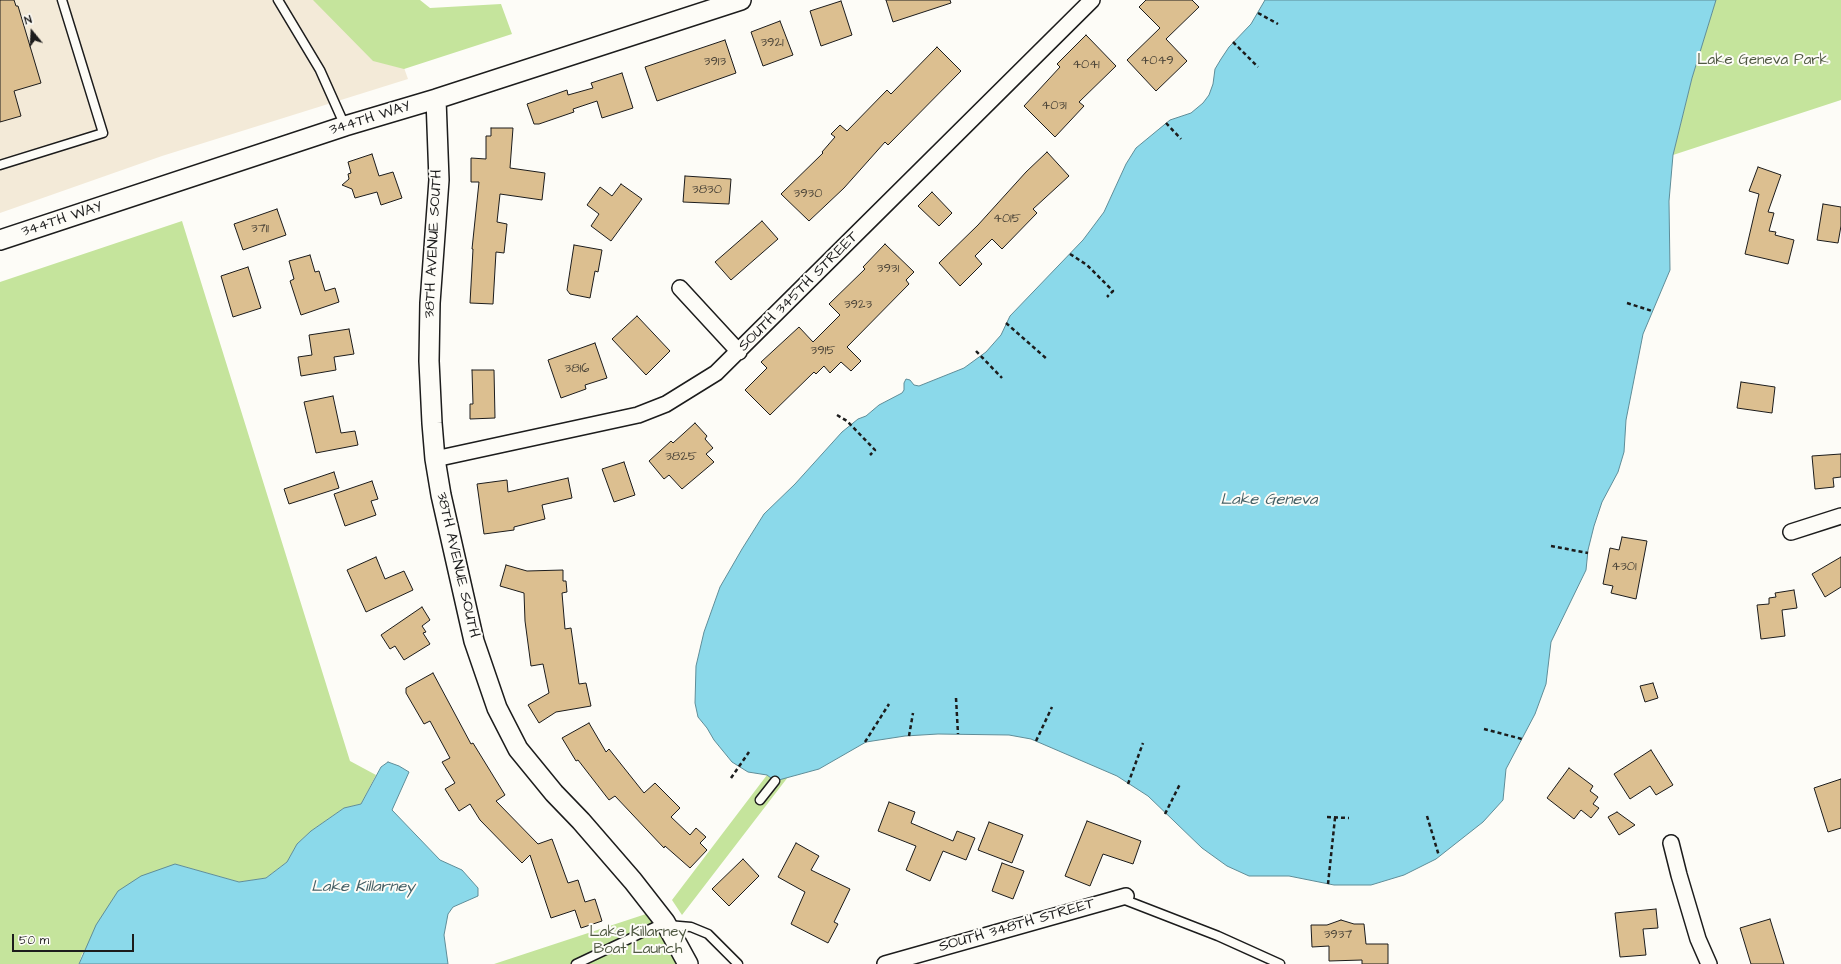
<!DOCTYPE html>
<style>
body{margin:0}
#map{position:relative;width:1841px;height:964px;overflow:hidden;background:#fdfcf7;font-family:"Architects Daughter",sans-serif}
canvas{display:block}
.north{position:absolute;left:12px;top:12px;width:40px;height:40px;-webkit-text-stroke:3px #fdfcf7;paint-order:stroke;rotate:342deg;font-size:11px;font-weight:700;line-height:16px;text-align:center;color:#1c1c1c}
.north::after{content:'';display:block;margin:auto;width:14px;height:18px;background:#1c1c1c;clip-path:polygon(50% 0,100% 100%,50% 72%,0 100%)}
.scale{position:absolute;left:12px;top:934px;width:122px;height:18px;box-sizing:border-box;border:2px solid #1c1c1c;border-top:0;padding-left:5px;font-size:12px;line-height:14px;white-space:nowrap;color:#1c1c1c;-webkit-text-stroke:3px #fdfcf7;paint-order:stroke}
</style>
<div id="map">
<canvas width="1841" height="964"></canvas>
<div class="north">N</div>
<div class="scale">50 m</div>
</div>
<script>
const ctx = document.querySelector('canvas').getContext('2d');
ctx.lineJoin = 'round';
function paint(path, color) {
  ctx.fillStyle = color;
  ctx.fill(path, 'evenodd');
}
function poly(rows) {
  const path = new Path2D();
  for (const r of rows) {
    path.moveTo(r[0], r[1]);
    for (let i = 2; i < r.length; i += 2) path.lineTo(r[i], r[i + 1]);
  }
  return path;
}
function stroke(path, color, width, dash) {
  ctx.strokeStyle = color;
  ctx.lineWidth = width;
  ctx.lineCap = dash ? 'butt' : 'round';
  ctx.setLineDash(dash || []);
  ctx.stroke(path);
}
function label(font, color, halo, rows, align = 'center') {
  ctx.font = font + ' "Architects Daughter",sans-serif';
  ctx.lineWidth = 4;
  ctx.setLineDash([]);
  ctx.textBaseline = 'middle';
  ctx.strokeStyle = halo;
  ctx.fillStyle = color;
  for (const [text, x, y, turn = 0] of rows) {
    ctx.save();
    ctx.translate(x, y);
    ctx.rotate((+turn || 0) * Math.PI / 180);
    ctx.textAlign = isNaN(turn) ? turn : align;
    if (halo) ctx.strokeText(text, 0, 0);
    ctx.fillText(text, 0, 0);
    ctx.restore();
  }
}
const built = poly([
 [0,0,380,0,408,79,162,156,0,213]
]);
const green = poly([
 [313,0,420,0,430,8,501,4,512,34,404,69,373,61],
 [1716,0,1841,0,1841,100,1673,155,1692,78],
 [182,221,350,761,376,775,361,804,344,808,311,831,297,844,287,862,266,878,239,882,175,864,82,954,79,964,0,964,0,282],
 [767,775,775,781,788,777,682,915,672,900],
 [649,913,678,964,494,964]
]);
const water = poly([
 [1265,0,1716,0,1692,78,1673,155,1669,201,1670,270,1643,334,1626,420,1624,452,1618,472,1602,502,1594,526,1588,550,1586,570,1551,642,1546,684,1535,714,1506,769,1503,800,1483,822,1436,859,1404,875,1371,885,1334,885,1289,876,1249,876,1227,866,1202,848,1148,796,1117,776,1031,739,1009,735,938,734,905,736,866,742,819,769,775,781,767,775,748,772,732,762,714,740,707,728,698,717,695,703,696,666,704,632,720,587,742,549,764,514,795,484,842,432,858,419,866,416,879,405,902,393,904,390,904,383,906,379,910,380,914,385,919,386,964,368,986,352,1001,335,1010,316,1083,240,1104,212,1126,164,1136,148,1170,120,1191,113,1203,103,1209,95,1213,84,1215,69,1221,59,1229,47,1251,24,1265,0],
 [388,762,399,766,409,772,392,810,440,860,462,870,478,888,478,896,453,907,448,914,444,935,448,964,79,964,96,925,118,891,141,876,175,864,239,882,266,878,287,862,297,844,311,831,344,808,361,804,381,767,388,762]
]);
const building = poly([
 [0,0,14,0,16,6,18,6,41,83,14,91,21,116,0,122,0,0],
 [886,0,950,0,951,3,893,22,886,0],
 [1146,0,1192,0,1199,7,1166,39,1187,61,1156,91,1127,60,1160,28,1139,7,1146,0],
 [841,1,852,35,821,46,810,11,841,1],
 [780,21,793,55,763,66,751,32,780,21],
 [1086,35,1116,66,1079,102,1084,106,1055,137,1024,106,1060,67,1057,64,1086,35],
 [725,40,736,73,657,101,645,67,725,40],
 [937,47,961,71,888,145,885,142,844,188,809,221,781,194,823,153,822,152,835,137,831,134,840,125,847,131,887,90,891,94,937,47],
 [622,73,633,108,602,118,597,101,573,109,574,112,539,124,534,124,527,104,567,90,568,95,593,88,591,83,622,73],
 [491,128,513,128,510,168,545,173,542,200,500,194,497,222,507,224,504,253,496,252,493,304,470,303,473,249,472,249,479,182,471,182,471,158,486,159,486,136,491,136,491,128],
 [1047,152,1069,176,1033,209,1037,213,1002,249,992,239,975,256,982,264,960,286,939,263,978,225,1026,172,1047,152],
 [372,154,379,176,393,172,402,198,381,205,377,192,355,198,352,189,342,185,349,179,348,174,351,173,348,162,372,154],
 [1758,167,1781,175,1768,212,1774,213,1769,231,1776,232,1775,235,1794,240,1788,264,1745,254,1759,194,1749,191,1758,167],
 [685,176,731,179,729,204,683,202,685,176],
 [621,184,642,199,611,241,591,226,599,214,587,205,600,187,612,196,621,184],
 [932,192,952,213,939,226,918,206,932,192],
 [1823,204,1841,207,1841,226,1838,243,1817,240,1823,204],
 [277,209,286,235,243,250,234,224,277,209],
 [762,221,778,239,731,280,715,262,762,221],
 [885,244,914,272,906,280,909,284,847,347,861,361,851,371,841,362,830,373,824,366,816,374,814,372,770,415,745,390,767,368,761,362,799,327,813,342,840,315,829,304,865,269,863,267,885,244],
 [574,245,602,250,598,272,595,271,590,298,570,294,567,290,574,245],
 [310,255,315,272,319,271,325,291,335,288,339,302,301,315,290,281,294,279,289,261,310,255],
 [248,267,261,308,233,317,221,276,248,267],
 [637,316,670,351,646,375,612,339,637,316],
 [349,329,354,354,334,357,336,370,301,376,298,357,312,355,309,335,349,329],
 [595,343,607,378,585,385,586,389,561,398,548,360,595,343],
 [472,370,494,370,495,418,470,419,470,404,473,404,472,370],
 [1741,382,1775,387,1772,413,1737,408,1741,382],
 [333,396,341,433,355,431,358,445,316,453,304,402,333,396],
 [695,423,707,436,705,439,713,448,706,454,714,462,682,489,669,475,664,479,649,461,671,441,673,443,695,423],
 [1841,454,1841,477,1833,478,1834,487,1815,489,1812,456,1841,454],
 [624,462,635,495,614,502,602,469,624,462],
 [334,472,339,488,289,504,284,489,334,472],
 [568,478,572,498,542,505,545,519,514,527,514,530,484,534,477,484,507,480,508,492,568,478],
 [372,481,378,499,371,501,376,515,345,526,334,494,372,481],
 [1622,537,1647,541,1636,599,1611,593,1613,586,1603,584,1610,548,1619,550,1622,537],
 [376,557,385,579,404,571,413,590,366,612,347,570,376,557],
 [1841,557,1841,587,1825,597,1812,574,1841,557],
 [506,565,527,571,563,570,563,581,566,581,567,592,562,593,565,629,571,628,579,684,586,683,591,706,556,712,539,723,528,705,549,693,543,664,531,666,525,621,524,593,500,586,506,565],
 [1794,590,1797,608,1782,610,1785,636,1761,639,1757,605,1769,604,1769,598,1776,597,1775,593,1794,590],
 [422,607,430,620,422,626,426,632,423,633,430,644,404,660,395,646,390,649,381,635,422,607],
 [433,673,471,744,473,743,505,795,496,801,538,844,552,839,568,883,578,880,585,902,595,899,602,921,581,928,575,910,551,918,530,855,522,863,480,820,470,804,459,811,445,789,455,783,442,762,450,758,430,721,424,724,406,693,406,688,433,673],
 [1653,683,1658,698,1645,702,1640,686,1653,683],
 [589,723,606,752,609,749,644,793,655,783,680,808,671,817,690,835,696,828,706,837,700,843,707,850,690,868,665,846,664,848,615,796,609,800,578,760,576,761,562,738,589,723],
 [1651,750,1673,785,1656,795,1650,786,1630,799,1614,774,1651,750],
 [1569,768,1593,786,1590,791,1598,797,1593,804,1599,808,1591,818,1581,810,1574,819,1547,798,1569,768],
 [1841,779,1841,828,1828,832,1814,788,1841,779],
 [889,802,915,812,911,823,953,841,957,831,975,838,966,860,943,851,930,881,906,870,916,846,878,831,889,802],
 [1617,812,1635,825,1619,835,1608,817,1617,812],
 [1087,821,1141,841,1133,864,1103,854,1090,886,1065,876,1087,821],
 [989,822,1023,835,1012,863,978,850,989,822],
 [796,843,819,856,811,870,850,889,834,922,838,924,828,943,791,924,805,892,778,877,796,843],
 [743,859,759,876,729,906,712,889,743,859],
 [1002,863,1024,871,1013,899,992,891,1002,863],
 [1656,909,1658,928,1643,929,1646,955,1620,957,1615,913,1656,909],
 [1770,919,1784,964,1751,964,1740,928,1770,919],
 [1341,920,1354,924,1364,924,1366,944,1388,944,1388,964,1362,964,1362,960,1329,961,1329,946,1312,947,1311,925,1327,925,1341,920]
]);
const path = poly([
 [1258,13,1278,24],
 [1233,42,1258,67],
 [1166,123,1181,139],
 [1070,254,1087,265,1113,291,1107,297],
 [1627,303,1652,311],
 [1006,323,1048,360],
 [976,351,1002,378],
 [837,415,847,421,875,450,870,455],
 [1551,546,1588,553],
 [956,698,958,734],
 [1484,729,1522,739],
 [909,736,913,713],
 [1036,741,1052,707],
 [865,742,889,704],
 [731,778,749,752],
 [1128,784,1143,743],
 [1165,814,1180,784],
 [1427,816,1439,856],
 [1327,817,1349,818],
 [1328,884,1335,818]
]);
const service = poly([
 [278,0,320,70,345,126],
 [0,165,103,133,62,0],
 [760,800,775,781],
 [1120,898,1218,936,1280,964],
 [668,925,691,927,708,934,738,964],
 [576,964,665,922]
]);
const minor = poly([
 [680,288,739,352],
 [435,459,638,415,666,404,716,373,1092,0],
 [1791,532,1841,516],
 [1671,843,1679,875,1698,939,1709,964],
 [885,964,1126,896]
]);
const tertiary = poly([
 [436,99,439,180,430,303,429,361,432,423,435,459,441,495,474,641,497,708,518,749,554,793,581,821,633,881,665,922,688,964],
 [0,240,345,126,436,99,741,0]
]);
const numberNames = [
 ["3921",772,43],
 ["4049",1157,61],
 ["3913",715,62],
 ["4041",1086,65],
 ["4031",1054,106],
 ["3830",707,190],
 ["3930",808,194],
 ["4015",1007,219],
 ["3711",260,229],
 ["3931",888,269],
 ["3923",858,305],
 ["3915",823,351],
 ["3816",577,369],
 ["3825",681,457],
 ["4301",1624,567],
 ["3937",1338,935]
];
const parkNames = [
 ["Lake Geneva Park",1763,61],
 ["Lake Killarney",638,933],
 ["Boat Launch",638,950]
];
const streetNames = [
 ["344TH WAY",370,119,-17],
 ["344TH WAY",62,220,-18],
 ["38TH AVENUE SOUTH",434,244,-87],
 ["SOUTH 345TH STREET",799,292,-45],
 ["38TH AVENUE SOUTH",457,565,77],
 ["SOUTH 348TH STREET",1017,926,-16]
];
const waterNames = [
 ["Lake Geneva",1269,501],
 ["Lake Killarney",363,888]
];
paint(built, '#f3ead8');
paint(green, '#c5e49c');
paint(water, '#8bd9ea');
stroke(water, '#5f8d98', 1);
paint(building, '#dcbf90');
stroke(building, '#1c1c1c', 1);
stroke(service, '#1c1c1c', 11);
stroke(minor, '#1c1c1c', 18);
stroke(tertiary, '#1c1c1c', 22);
stroke(path, '#1c1c1c', 2.5, [4, 3]);
stroke(service, '#fdfcf7', 8);
stroke(minor, '#fdfcf7', 15);
stroke(tertiary, '#fdfcf7', 19);
label('13px', '#4c4539', null, numberNames);
label('15px', '#4f5842', '#fdfcf7', parkNames);
label('15px', '#1c1c1c', '#fdfcf7', streetNames);
label('italic 16px', '#435e64', '#fdfcf7', waterNames);
</script>
